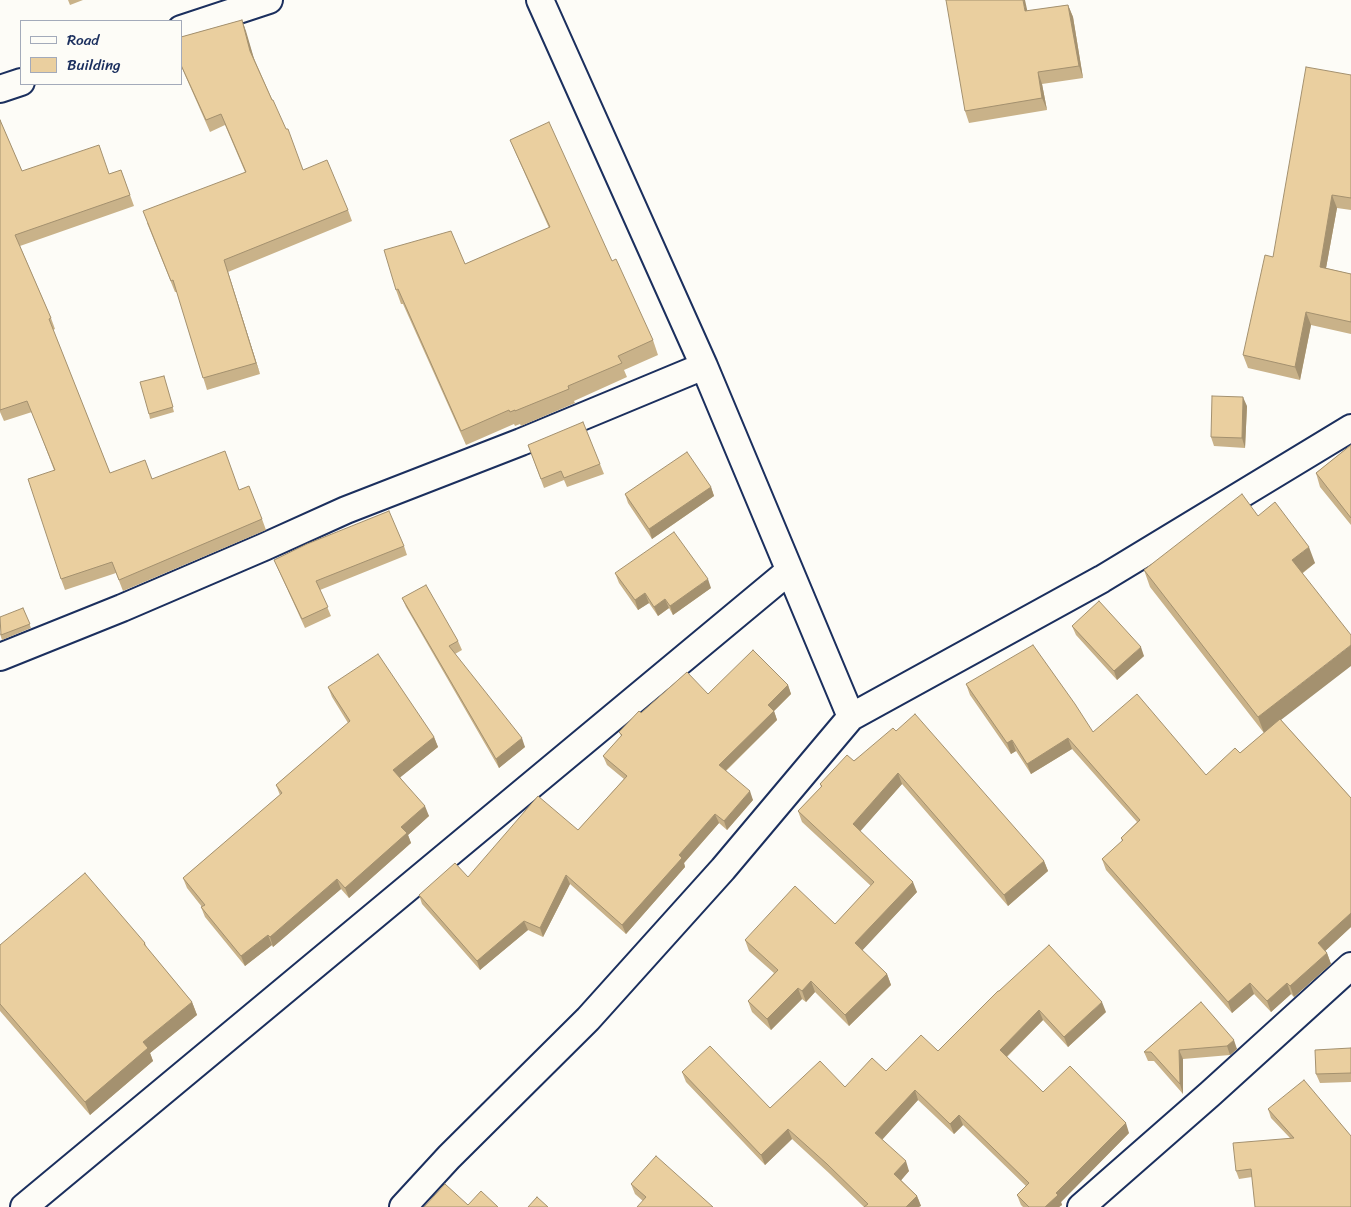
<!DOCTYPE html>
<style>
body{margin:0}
#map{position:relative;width:1351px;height:1207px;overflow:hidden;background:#fdfcf7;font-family:Sriracha,sans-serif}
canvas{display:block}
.legend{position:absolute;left:20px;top:20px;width:162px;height:65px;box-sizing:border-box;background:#fdfcf7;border:1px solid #a3aaba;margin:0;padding:6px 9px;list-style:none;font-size:15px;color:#1b2f5e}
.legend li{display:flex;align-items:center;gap:10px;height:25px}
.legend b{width:25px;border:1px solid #a3aaba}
</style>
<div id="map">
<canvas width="1351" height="1207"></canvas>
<ul class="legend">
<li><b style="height:6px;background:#fdfcf7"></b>Road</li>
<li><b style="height:14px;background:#eacf9f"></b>Building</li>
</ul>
</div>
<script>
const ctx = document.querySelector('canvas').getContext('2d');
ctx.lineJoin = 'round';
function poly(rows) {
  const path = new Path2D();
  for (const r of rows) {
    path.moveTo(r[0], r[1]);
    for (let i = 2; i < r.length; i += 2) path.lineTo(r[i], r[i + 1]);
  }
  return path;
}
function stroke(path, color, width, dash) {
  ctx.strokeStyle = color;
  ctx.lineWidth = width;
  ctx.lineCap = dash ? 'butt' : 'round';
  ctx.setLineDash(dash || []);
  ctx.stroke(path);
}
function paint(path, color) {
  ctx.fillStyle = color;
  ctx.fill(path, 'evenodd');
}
const street = poly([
 [540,0,704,366,851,717],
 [181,29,269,0],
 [0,89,21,82],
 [0,657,122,608,264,547,346,510,521,442,704,366],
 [24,1207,789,571],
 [403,1207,449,1157,588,1019,723,869,851,717,1102,579,1351,428],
 [1081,1207,1210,1094,1351,966]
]);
const wall = poly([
 [68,0,83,0,70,5],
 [1068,5,1073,17,1083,78,1042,84,1047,110,969,123,965,111,1027,11],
 [242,20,253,56,303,170,348,210,352,221,228,272,260,374,207,390,177,292,175,292,147,223,245,172,225,125,210,132,181,66,181,37],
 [1351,75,1351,210,1337,208,1326,268,1351,274,1351,334,1311,325,1300,380,1248,368,1243,355,1273,257],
 [0,120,22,171,109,174,121,170,134,206,20,246,51,318,55,329,53,330,110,473,239,490,262,519,266,530,123,591,116,573,65,590,61,579,54,470,32,412,4,421,0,412],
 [510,140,612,261,653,340,658,355,624,370,627,377,574,401,575,403,521,426,520,424,515,426,514,424,466,445,403,304,401,304,396,290,465,264,549,228,516,154],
 [165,380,174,412,150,419,149,414],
 [1247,406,1245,448,1214,446,1211,437],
 [528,445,600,464,604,474,567,487,564,480,544,488],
 [1351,445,1351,525,1320,487,1316,473],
 [711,487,714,496,652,539,628,503,625,494],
 [1258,516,1315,563,1303,573,1281,720,1351,798,1351,927,1325,951,1327,953,1331,964,1294,997,1291,994,1271,1012,1254,994,1232,1013,1106,870,1102,859,1122,841,1121,838,1137,822,1072,749,1031,774,1016,751,1011,754,970,695,966,684,1206,775,1240,753,1264,733,1150,587,1144,570],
 [404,546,407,555,320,590,331,616,305,628,278,569,274,560],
 [615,573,711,588,673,615,669,608,658,616,649,603,638,610,619,583],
 [402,598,458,641,462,650,455,654,525,747,499,768,406,607],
 [23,608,31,628,2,640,0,634],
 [1072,626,1144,656,1117,680,1076,635],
 [788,685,791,694,774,711,777,720,726,771,753,800,727,830,719,823,684,863,685,867,626,934,570,884,543,937,528,930,480,970,422,904,419,895,468,877,578,830,624,779,607,765,603,756,621,736,619,732,641,713,708,694],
 [328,687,434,737,438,747,400,777,429,816,408,835,411,843,349,898,341,889,273,947,272,945,245,966,205,917,201,907,202,907,187,888,183,878,280,795,276,785,348,723,332,697],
 [896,731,1044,861,1048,871,1008,906,902,784,860,831,917,892,862,950,887,974,891,985,849,1026,815,992,806,1002,802,999,771,1030,752,1012,748,1001,774,973,749,951,745,940,835,924,871,886,802,822,798,811,821,787,820,784],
 [145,943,147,948,192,1002,197,1015,150,1053,153,1061,90,1115,0,1011,0,945],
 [999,991,1106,1012,1068,1047,1043,1020,1007,1057,1043,1092,1129,1133,1061,1202,1062,1205,1059,1207,1023,1207,1021,1205,1017,1195,1026,1186,963,1125,954,1134,918,1100,882,1140,909,1171,901,1180,917,1196,921,1206,864,1207,830,1174,792,1139,765,1165,686,1082,682,1072,770,1108,845,1087,886,1071,938,1051],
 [1201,1002,1237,1049,1230,1055,1183,1059,1183,1094,1154,1061,1148,1061,1144,1052],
 [1351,1048,1351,1082,1320,1083,1316,1074],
 [1268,1109,1351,1136,1252,1177,1239,1179,1236,1171,1290,1138,1271,1118],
 [631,1184,713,1207,643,1201,635,1194]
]);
const shadedWall = poly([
 [1023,0,1025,0,1030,23,1025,11],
 [1068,5,1073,17,1083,78,1079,66],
 [242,20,246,31,255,62,250,51],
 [1038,72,1042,84,1047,110,1042,98],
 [1332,195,1337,208,1324,279,1320,267],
 [224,260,228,272,260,374,256,363],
 [1306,312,1311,325,1300,380,1295,367],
 [1243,397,1247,406,1245,448,1242,438],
 [711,487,714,496,652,539,649,529],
 [1309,547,1315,563,1298,576,1292,560],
 [708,579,711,588,673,615,670,606],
 [645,593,649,603,638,610,635,600],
 [665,599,669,608,658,616,654,607],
 [1351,645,1351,666,1264,733,1258,717],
 [1141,647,1144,656,1117,680,1114,671],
 [788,685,791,694,774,711,777,720,722,774,719,765,768,705],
 [434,737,438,747,397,780,393,770],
 [522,738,525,747,499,768,496,759],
 [1068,738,1072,749,1031,774,1027,764],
 [1012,740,1016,751,1011,754,1007,743],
 [898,773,902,784,857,835,853,824],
 [750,791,753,800,727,830,724,821],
 [425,806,429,816,408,835,411,843,349,898,345,888,401,827],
 [715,814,719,823,684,863,685,867,626,934,622,925,679,855],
 [1044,861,1048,871,1008,906,1004,895],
 [566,875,570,884,543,937,540,928],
 [337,879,341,889,273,947,270,937],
 [913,882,917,892,859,954,855,943],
 [1351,913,1351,927,1322,954,1318,943],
 [524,921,528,930,480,970,477,961],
 [268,935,272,945,245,966,241,956],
 [1327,953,1331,964,1294,997,1290,986],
 [887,974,891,985,849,1026,845,1015],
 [811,981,815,992,806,1002,802,991],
 [1250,983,1254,994,1232,1013,1228,1002],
 [1287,983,1291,994,1271,1012,1267,1001],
 [798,988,802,999,771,1030,767,1019],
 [192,1002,197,1015,150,1053,153,1061,90,1115,85,1102,143,1042],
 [1102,1002,1106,1012,1068,1047,1064,1037],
 [1039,1010,1043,1020,1003,1060,1000,1050],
 [1234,1040,1237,1049,1230,1055,1227,1046],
 [1179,1050,1183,1059,1183,1094,1180,1084],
 [915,1090,918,1100,879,1143,875,1133],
 [959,1115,963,1125,954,1134,950,1124],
 [1126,1123,1129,1133,1061,1202,1062,1205,1059,1207,1045,1207,1056,1193],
 [788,1129,792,1139,765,1165,761,1155],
 [906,1161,909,1171,898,1184,894,1174],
 [917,1196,921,1206,919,1207,906,1207]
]);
const building = poly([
 [946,0,1023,0,1025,11,1068,5,1079,66,1038,72,1042,98,965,111,946,0],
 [242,20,250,51,272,100,273,100,286,129,288,129,303,170,327,160,348,210,224,260,256,363,203,378,173,280,171,281,143,211,246,172,221,114,206,120,181,65,181,37,242,20],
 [1306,67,1351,75,1351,198,1332,195,1320,267,1351,274,1351,322,1306,312,1295,367,1243,355,1265,255,1273,257,1306,67],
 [0,120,22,171,99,145,109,174,121,170,130,195,15,235,51,318,49,319,110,473,145,460,152,479,225,451,239,490,249,486,262,519,119,580,112,562,61,579,28,479,55,470,27,401,0,410,0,120],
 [549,122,612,261,616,259,653,340,618,356,622,363,568,386,569,389,515,411,515,410,510,412,509,410,461,431,398,289,396,290,384,250,451,231,465,264,550,227,510,140,549,122],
 [164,376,173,407,149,414,140,382,164,376],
 [1212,396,1243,397,1242,438,1211,437,1212,396],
 [583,422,600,464,564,478,561,471,541,479,528,445,583,422],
 [1351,445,1351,518,1316,473,1351,445],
 [687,452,711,487,649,529,625,494,687,452],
 [1242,494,1258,516,1275,502,1309,547,1292,560,1351,635,1351,645,1258,717,1144,570,1242,494],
 [389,511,404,546,316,581,328,607,302,619,274,560,307,544,389,511],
 [674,532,708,579,670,606,665,599,654,607,645,593,635,600,615,573,674,532],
 [426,585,458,641,449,646,522,738,496,759,402,598,426,585],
 [1099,601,1141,647,1114,671,1072,626,1099,601],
 [23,608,30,624,1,635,0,617,23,608],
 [1033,645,1075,704,1093,732,1137,694,1206,775,1235,748,1240,753,1280,719,1351,798,1351,913,1318,943,1327,953,1290,986,1287,983,1267,1001,1250,983,1228,1002,1102,859,1123,840,1121,838,1140,820,1068,738,1027,764,1012,740,1007,743,966,684,1033,645],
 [753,650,788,685,768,705,774,711,719,765,750,791,724,821,715,814,679,855,682,858,622,925,566,875,540,928,524,921,477,961,419,895,455,863,468,877,538,796,578,830,627,776,603,756,622,735,619,732,639,711,641,713,687,672,708,694,753,650],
 [378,654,434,737,393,770,425,806,401,827,407,833,345,888,337,879,270,937,268,935,241,956,201,907,205,905,183,878,282,793,276,785,350,721,328,687,378,654],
 [915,714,1044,861,1004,895,898,773,853,824,913,882,855,943,887,974,845,1015,811,981,802,991,798,988,767,1019,748,1001,778,970,745,940,795,886,835,924,874,882,798,811,822,786,820,784,847,755,854,761,893,728,896,731,915,714],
 [85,873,145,943,144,944,192,1002,143,1042,148,1048,85,1102,0,1004,0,945,85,873],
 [1049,945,1102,1002,1064,1037,1039,1010,1000,1050,1043,1092,1070,1066,1126,1123,1056,1193,1058,1195,1045,1207,1029,1207,1017,1195,1029,1183,959,1115,950,1124,915,1090,875,1133,906,1161,894,1174,917,1196,906,1207,864,1207,868,1204,827,1164,788,1129,761,1155,682,1072,710,1046,770,1108,820,1061,845,1087,872,1058,886,1071,921,1035,938,1051,998,991,999,991,1049,945],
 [1201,1002,1234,1040,1227,1046,1179,1050,1180,1084,1151,1052,1144,1052,1201,1002],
 [1351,1048,1351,1073,1316,1074,1315,1050,1351,1048],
 [1304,1080,1351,1136,1351,1207,1255,1207,1251,1169,1236,1171,1233,1143,1294,1138,1268,1109,1304,1080],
 [656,1156,713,1207,637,1207,646,1197,631,1184,656,1156],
 [445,1184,468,1205,481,1191,498,1207,424,1207,445,1184],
 [537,1197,548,1207,528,1207,537,1197]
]);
stroke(street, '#1b2f5e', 30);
stroke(street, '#fdfcf7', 26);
paint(wall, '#c9b289');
paint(shadedWall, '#a4916f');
paint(building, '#eacf9f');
stroke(building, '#a4916f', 1);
</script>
